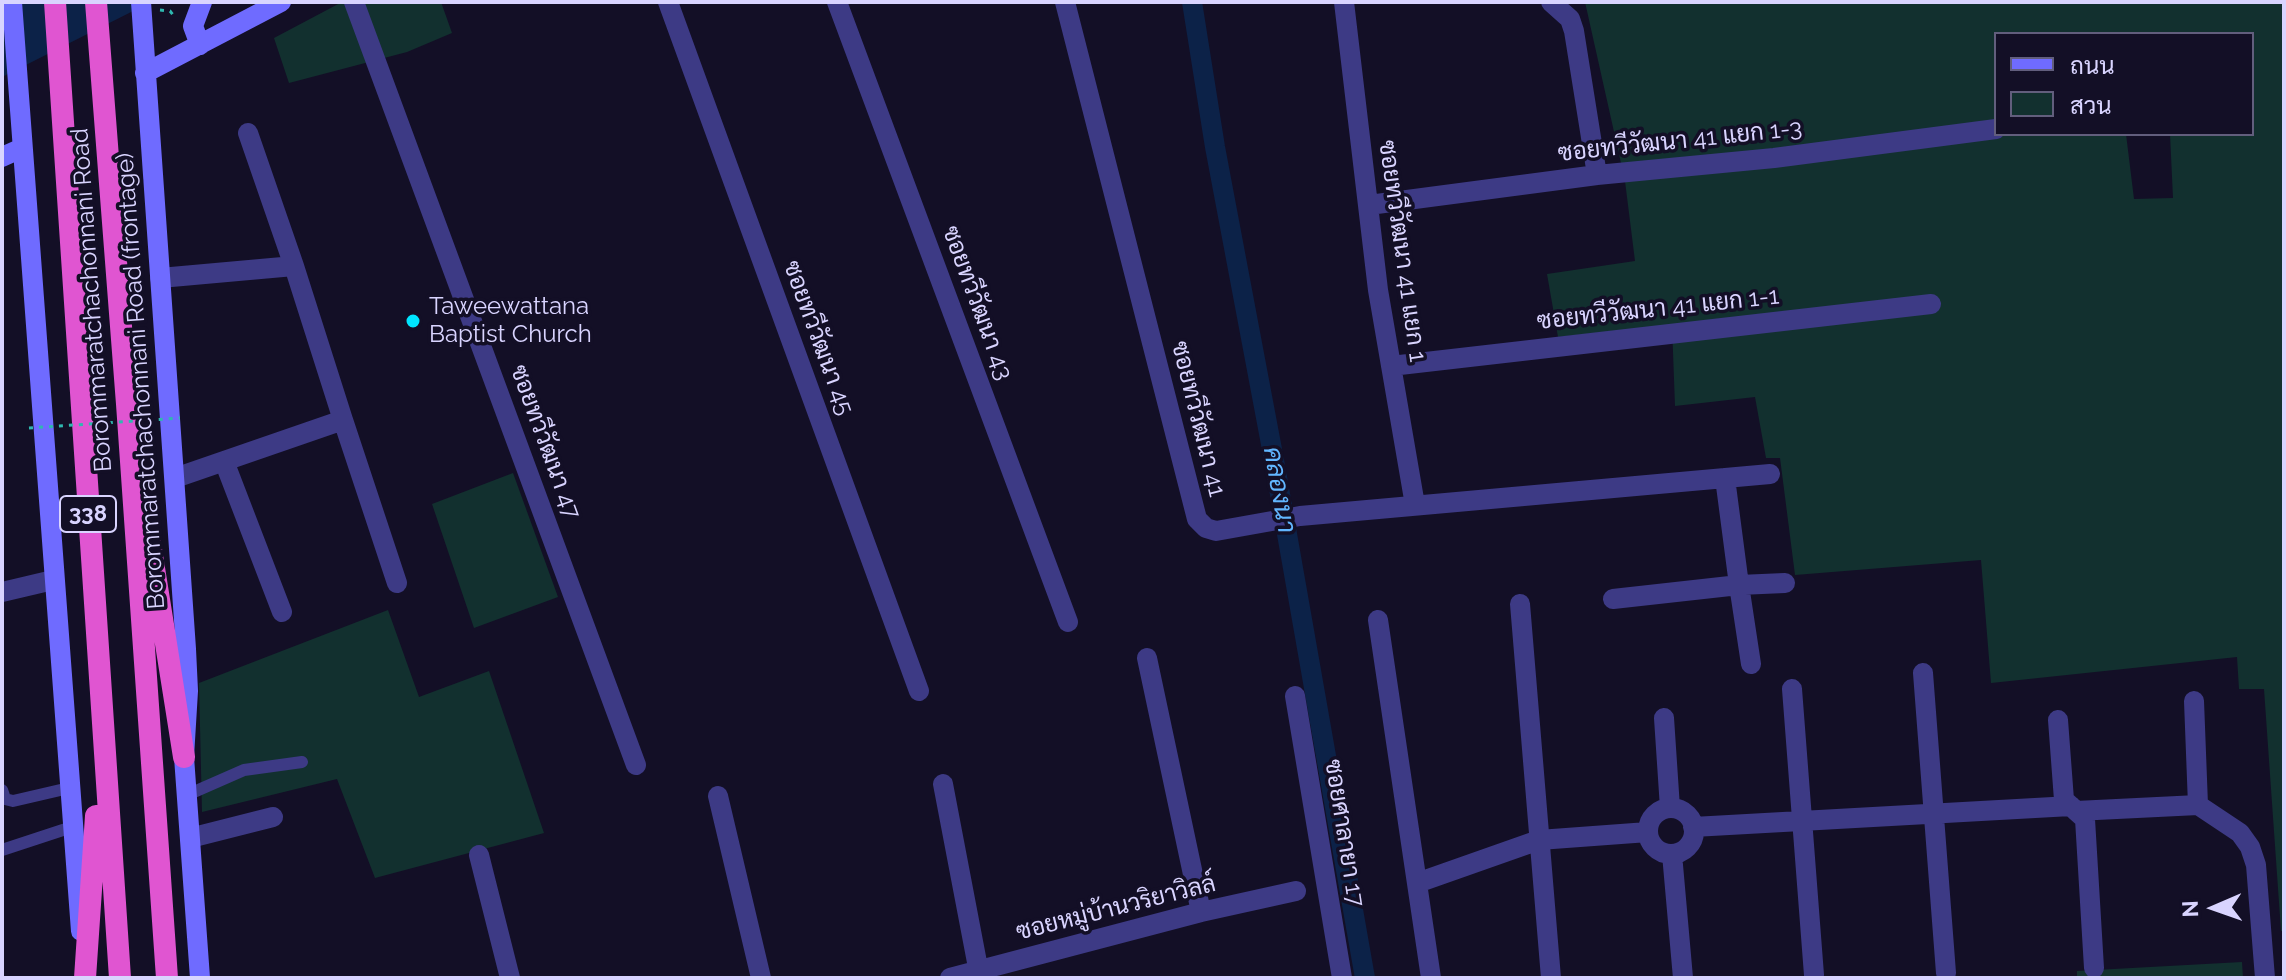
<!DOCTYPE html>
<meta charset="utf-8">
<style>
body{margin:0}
#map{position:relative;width:2286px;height:980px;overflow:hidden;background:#130f26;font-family:Raleway,Sarabun,sans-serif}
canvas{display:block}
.frame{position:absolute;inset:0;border:4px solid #d9d4ff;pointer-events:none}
.legend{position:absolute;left:1994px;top:32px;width:260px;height:104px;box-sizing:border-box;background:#130f26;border:2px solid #625e7d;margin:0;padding:10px 14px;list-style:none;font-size:24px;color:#d9d4ff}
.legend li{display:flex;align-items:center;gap:16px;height:40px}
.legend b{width:40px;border:2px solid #625e7d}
.north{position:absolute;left:2174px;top:868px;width:80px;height:80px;-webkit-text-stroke:6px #130f26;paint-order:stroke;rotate:268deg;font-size:22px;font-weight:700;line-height:32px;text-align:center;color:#d9d4ff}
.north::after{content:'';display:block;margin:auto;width:28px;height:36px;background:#d9d4ff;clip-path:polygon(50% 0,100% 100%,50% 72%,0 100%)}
</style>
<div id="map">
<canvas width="2286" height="980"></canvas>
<div class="frame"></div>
<ul class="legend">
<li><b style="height:10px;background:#6f6bff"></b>ถนน</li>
<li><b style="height:22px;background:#12302f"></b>สวน</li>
</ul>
<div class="north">N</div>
</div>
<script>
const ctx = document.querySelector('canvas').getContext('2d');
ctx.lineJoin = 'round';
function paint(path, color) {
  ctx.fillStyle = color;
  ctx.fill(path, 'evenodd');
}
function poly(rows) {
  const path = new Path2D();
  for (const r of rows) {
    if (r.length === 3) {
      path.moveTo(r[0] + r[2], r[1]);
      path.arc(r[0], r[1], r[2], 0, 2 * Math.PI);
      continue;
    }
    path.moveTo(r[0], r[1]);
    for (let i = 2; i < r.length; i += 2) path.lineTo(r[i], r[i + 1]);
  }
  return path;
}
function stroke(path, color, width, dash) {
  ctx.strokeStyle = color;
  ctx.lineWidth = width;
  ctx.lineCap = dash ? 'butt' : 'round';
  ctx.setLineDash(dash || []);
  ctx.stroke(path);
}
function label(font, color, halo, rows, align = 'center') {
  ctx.font = font + ' Raleway,Sarabun,sans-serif';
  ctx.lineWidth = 7;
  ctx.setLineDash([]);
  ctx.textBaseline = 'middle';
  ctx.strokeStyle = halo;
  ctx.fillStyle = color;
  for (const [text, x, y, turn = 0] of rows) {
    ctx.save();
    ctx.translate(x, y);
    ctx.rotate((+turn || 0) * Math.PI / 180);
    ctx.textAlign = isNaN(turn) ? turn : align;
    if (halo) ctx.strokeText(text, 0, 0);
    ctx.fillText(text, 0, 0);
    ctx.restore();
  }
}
const green = poly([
 [342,2,441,2,452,33,407,52,289,83,274,38],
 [1585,2,2284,2,2284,931,2281,931,2264,689,2239,689,2237,657,1991,683,1981,560,1795,575,1780,458,1766,458,1755,397,1675,406,1672,325,1558,337,1547,274,1635,261,1625,181],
 [1996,34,2252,34,2252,134,2170,134,2173,198,2134,199,2126,134,1996,134],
 [513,473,558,597,474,628,432,504],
 [388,610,419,697,489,671,544,833,375,878,337,779,202,812,199,683],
 [2242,962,2243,978,2077,978,2077,971]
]);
const water = poly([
 [2,2,151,2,2,77]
]);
const canal = poly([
 [1192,2,1215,147,1274,460,1365,978]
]);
const path = poly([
 [160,10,170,11,174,16]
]);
const service = poly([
 [2,790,5,799,13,801,69,788],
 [187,795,244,770,302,762],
 [2,850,72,827]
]);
const minor = poly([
 [354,2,636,765],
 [668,2,919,691],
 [837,2,1068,622],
 [1065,2,1197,519,1206,528,1216,531,1300,516,1770,474],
 [1344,2,1378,290,1415,505],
 [1551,2,1570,19,1574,31,1597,175],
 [1369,205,1597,175,1774,158,1996,129],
 [160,278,294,266],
 [1391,366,1931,304],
 [343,420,397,583],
 [224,461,282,612],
 [175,478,343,420,294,266,248,133],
 [2,592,53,580],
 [1613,599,1739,585,1725,478],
 [1520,604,1551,978],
 [1378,620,1431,978],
 [1147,658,1201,912],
 [1751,664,1739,585,1785,583],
 [1923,673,1946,973],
 [1792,689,1814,975],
 [1295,696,1342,978],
 [2194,701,2198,805],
 [1664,718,1670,808],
 [2058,720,2064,800,2085,819,2094,968],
 [943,784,980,978],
 [718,796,761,978],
 [1671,831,23],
 [2076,811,2198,805,2240,833,2250,847,2256,865,2265,978],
 [1693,827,2071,806],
 [190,838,273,817],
 [1672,854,1683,978],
 [479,855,510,978],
 [1417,883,1539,840,1648,832],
 [950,978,1201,912,1296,891]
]);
const secondary = poly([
 [12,2,81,931],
 [141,2,186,649,188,691,184,757,200,978],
 [200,45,193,26,202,2],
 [145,73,281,2],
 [2,157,22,148]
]);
const trunk = poly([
 [55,2,120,978],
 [96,2,127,404,167,978],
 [150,543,184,757],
 [85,978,96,816]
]);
const pathBridge = poly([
 [29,428,180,418]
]);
const markers = [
 [413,321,8,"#00e5ff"]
];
const shields = [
 [88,514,56]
];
const shieldNames = [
 ["338",88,514]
];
const streetNames = [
 ["ซอยทวีวัฒนา 41 แยก 1-3",1680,141,-6],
 ["ซอยทวีวัฒนา 41 แยก 1",1402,251,82],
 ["Borommaratchachonnani Road",92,300,-94],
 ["ซอยทวีวัฒนา 43",977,303,70],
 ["ซอยทวีวัฒนา 41 แยก 1-1",1658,309,-6],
 ["ซอยทวีวัฒนา 45",818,338,70],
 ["Borommaratchachonnani Road (frontage)",141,381,-94],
 ["ซอยทวีวัฒนา 41",1198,419,76],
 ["ซอยทวีวัฒนา 47",545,442,70],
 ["ซอยศาลายา 17",1344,833,81],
 ["ซอยหมู่บ้านวริยาวิลล์",1116,908,-14]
];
const poiNames = [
 ["Taweewattana",429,307],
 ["Baptist Church",429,335]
];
const waterNames = [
 ["คลองนา",1279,490,80]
];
paint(green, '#12302f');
paint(water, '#0c2248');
stroke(canal, '#0c2248', 20);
stroke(path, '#2fb8b0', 3, [4, 6]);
stroke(service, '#3d3a85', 12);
stroke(minor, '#3d3a85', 20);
stroke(secondary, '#6f6bff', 20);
stroke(trunk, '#e055d1', 22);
stroke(pathBridge, '#2fb8b0', 3, [4, 6]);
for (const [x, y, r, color] of markers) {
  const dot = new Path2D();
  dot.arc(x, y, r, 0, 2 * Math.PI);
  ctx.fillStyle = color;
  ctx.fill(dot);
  stroke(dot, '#130f26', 3);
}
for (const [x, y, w] of shields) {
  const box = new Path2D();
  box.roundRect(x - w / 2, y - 18, w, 36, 6);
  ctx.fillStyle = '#130f26';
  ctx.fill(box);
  stroke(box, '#d9d4ff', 2);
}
label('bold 22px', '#d9d4ff', null, shieldNames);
label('24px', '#d9d4ff', '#130f26', streetNames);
label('24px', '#d9d4ff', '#130f26', poiNames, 'left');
label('italic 26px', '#62b6ff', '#130f26', waterNames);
</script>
